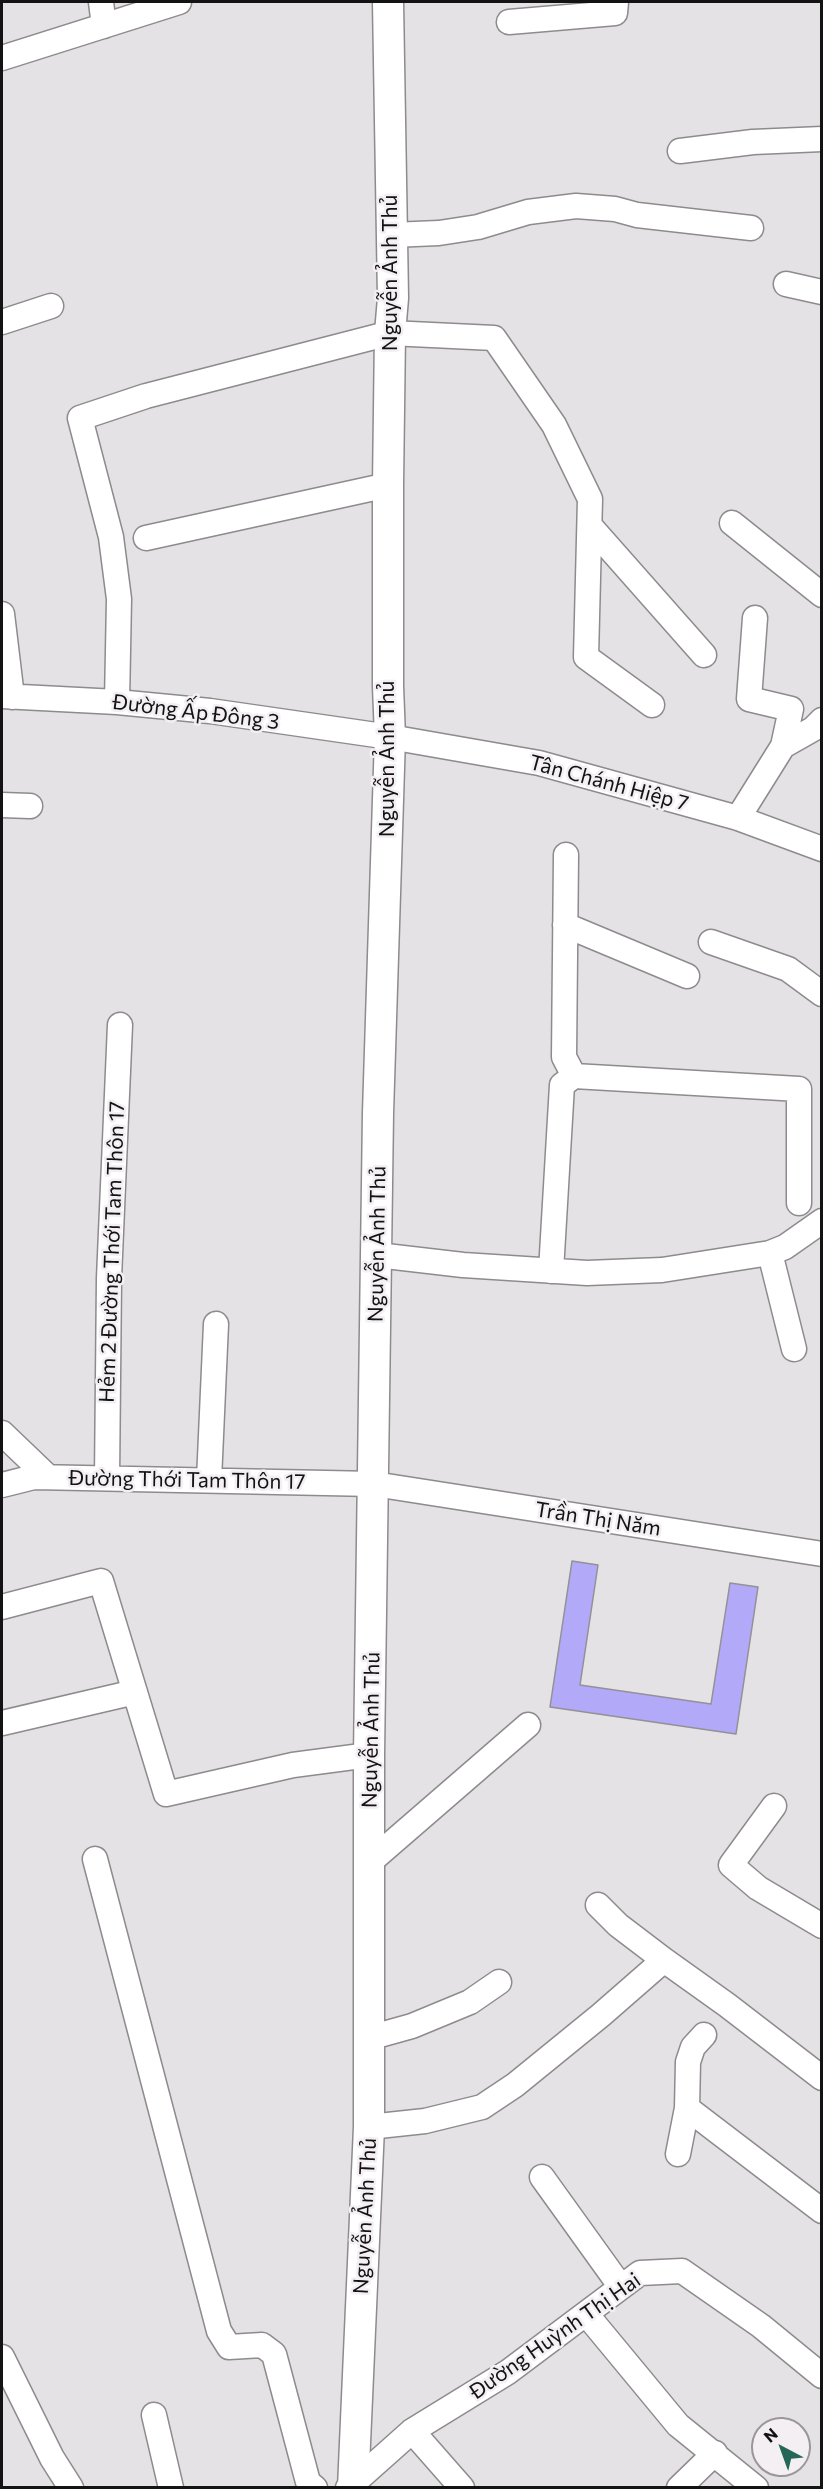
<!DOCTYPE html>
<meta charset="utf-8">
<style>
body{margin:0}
#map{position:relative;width:823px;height:2489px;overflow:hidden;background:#e5e2e5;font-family:Commissioner,sans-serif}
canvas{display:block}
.frame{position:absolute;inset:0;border:3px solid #141314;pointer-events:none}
.north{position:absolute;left:751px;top:2417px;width:60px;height:60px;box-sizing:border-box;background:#f3eff3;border:2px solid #9a979a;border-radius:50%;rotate:319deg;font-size:16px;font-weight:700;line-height:24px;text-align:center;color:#141314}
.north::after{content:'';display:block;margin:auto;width:21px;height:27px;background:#246757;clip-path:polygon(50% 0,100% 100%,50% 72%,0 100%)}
</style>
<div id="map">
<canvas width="823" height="2489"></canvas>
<div class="frame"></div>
<div class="north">N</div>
</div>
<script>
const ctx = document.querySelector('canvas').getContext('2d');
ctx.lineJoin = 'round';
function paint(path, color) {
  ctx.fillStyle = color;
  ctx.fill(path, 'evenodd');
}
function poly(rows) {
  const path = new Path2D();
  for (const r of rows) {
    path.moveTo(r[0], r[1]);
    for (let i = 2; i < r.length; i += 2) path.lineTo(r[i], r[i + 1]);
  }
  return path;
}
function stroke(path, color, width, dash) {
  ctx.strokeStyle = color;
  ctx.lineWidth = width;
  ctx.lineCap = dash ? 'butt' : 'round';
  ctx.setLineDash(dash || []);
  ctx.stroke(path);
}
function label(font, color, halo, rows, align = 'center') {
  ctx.font = font + ' Commissioner,sans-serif';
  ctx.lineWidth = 5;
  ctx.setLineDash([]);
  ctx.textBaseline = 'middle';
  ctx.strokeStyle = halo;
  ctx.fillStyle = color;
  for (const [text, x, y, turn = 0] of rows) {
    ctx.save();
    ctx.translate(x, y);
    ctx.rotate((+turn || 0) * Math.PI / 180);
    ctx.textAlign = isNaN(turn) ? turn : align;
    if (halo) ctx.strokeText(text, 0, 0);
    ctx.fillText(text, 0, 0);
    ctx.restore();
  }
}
const building = poly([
 [572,1561,598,1565,580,1685,711,1704,730,1583,758,1587,736,1734,550,1707,572,1561]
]);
const minor = poly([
 [101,2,104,26],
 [509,22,615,13,616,2],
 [2,58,179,2],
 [680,151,753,142,822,139],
 [391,235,439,233,478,227,528,212,576,206,615,209,637,215,751,228],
 [786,284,822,292],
 [2,322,51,306],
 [732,523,822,595],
 [590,526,704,655],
 [146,538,388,485],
 [2,614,12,697],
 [755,618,749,699,791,709,783,746],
 [2,696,117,702,210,711,390,737,539,763,738,818,822,849],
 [117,702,119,599,111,537,80,418,146,396,390,333,494,338,554,425,590,499,586,657,652,705],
 [2,805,30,806],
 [738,818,783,746,813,729,822,720],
 [566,855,564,1057,574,1076],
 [565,925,687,976],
 [711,942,788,969,822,994],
 [770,1253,794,1349],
 [377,1255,463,1265,587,1273,662,1270,770,1253,785,1247,822,1221],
 [551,1271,562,1085,574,1076,799,1089,799,1203],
 [2,1433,48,1477],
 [107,1478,109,1278,120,1025],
 [209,1480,216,1324],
 [2,1485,34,1477,374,1484,822,1554],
 [2,1607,101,1581,166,1794,293,1765,369,1755],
 [2,1723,135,1692],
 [774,1806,731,1865,758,1888,822,1926],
 [95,1859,219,2331,229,2347,262,2345,274,2354,308,2482,315,2488],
 [371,1861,528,1725],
 [598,1905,618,1925,664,1960],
 [369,2038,412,2026,470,2002,499,1982],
 [687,2108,822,2211],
 [369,2127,425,2121,482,2107,515,2085,601,2015,664,1960,727,2005,822,2078],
 [678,2154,687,2108,688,2062,693,2047,704,2035],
 [542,2177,621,2287],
 [587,2315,678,2425,756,2488],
 [2,2357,52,2458,71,2488],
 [154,2415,171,2488],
 [412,2431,462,2488],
 [348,2488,412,2431,508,2372,640,2273,682,2271,761,2326,822,2376],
 [679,2488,715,2453]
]);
const major = poly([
 [353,2488,369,2127,369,1755,378,1113,390,737,388,686,388,485,390,333,393,298,388,2]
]);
const streetNames = [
 ["Nguyễn Ảnh Thủ",390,273,-90],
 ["Đường Ấp Đông 3",196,712,7],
 ["Nguyễn Ảnh Thủ",387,759,-90],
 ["Tân Chánh Hiệp 7",609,783,15],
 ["Nguyễn Ảnh Thủ",377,1244,-89],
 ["Hẻm 2 Đường Thới Tam Thôn 17",112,1252,-88],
 ["Đường Thới Tam Thôn 17",187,1480,1],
 ["Trần Thị Năm",598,1519,9],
 ["Nguyễn Ảnh Thủ",371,1730,-89],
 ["Nguyễn Ảnh Thủ",365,2216,-87],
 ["Đường Huỳnh Thị Hai",555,2336,-35]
];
paint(building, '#b3a9f9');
stroke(building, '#929196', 1.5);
stroke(minor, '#8e8a8e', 27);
stroke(major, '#8e8a8e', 33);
stroke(minor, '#fff', 24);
stroke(major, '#fff', 30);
label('21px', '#141314', '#f3eff3', streetNames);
</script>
